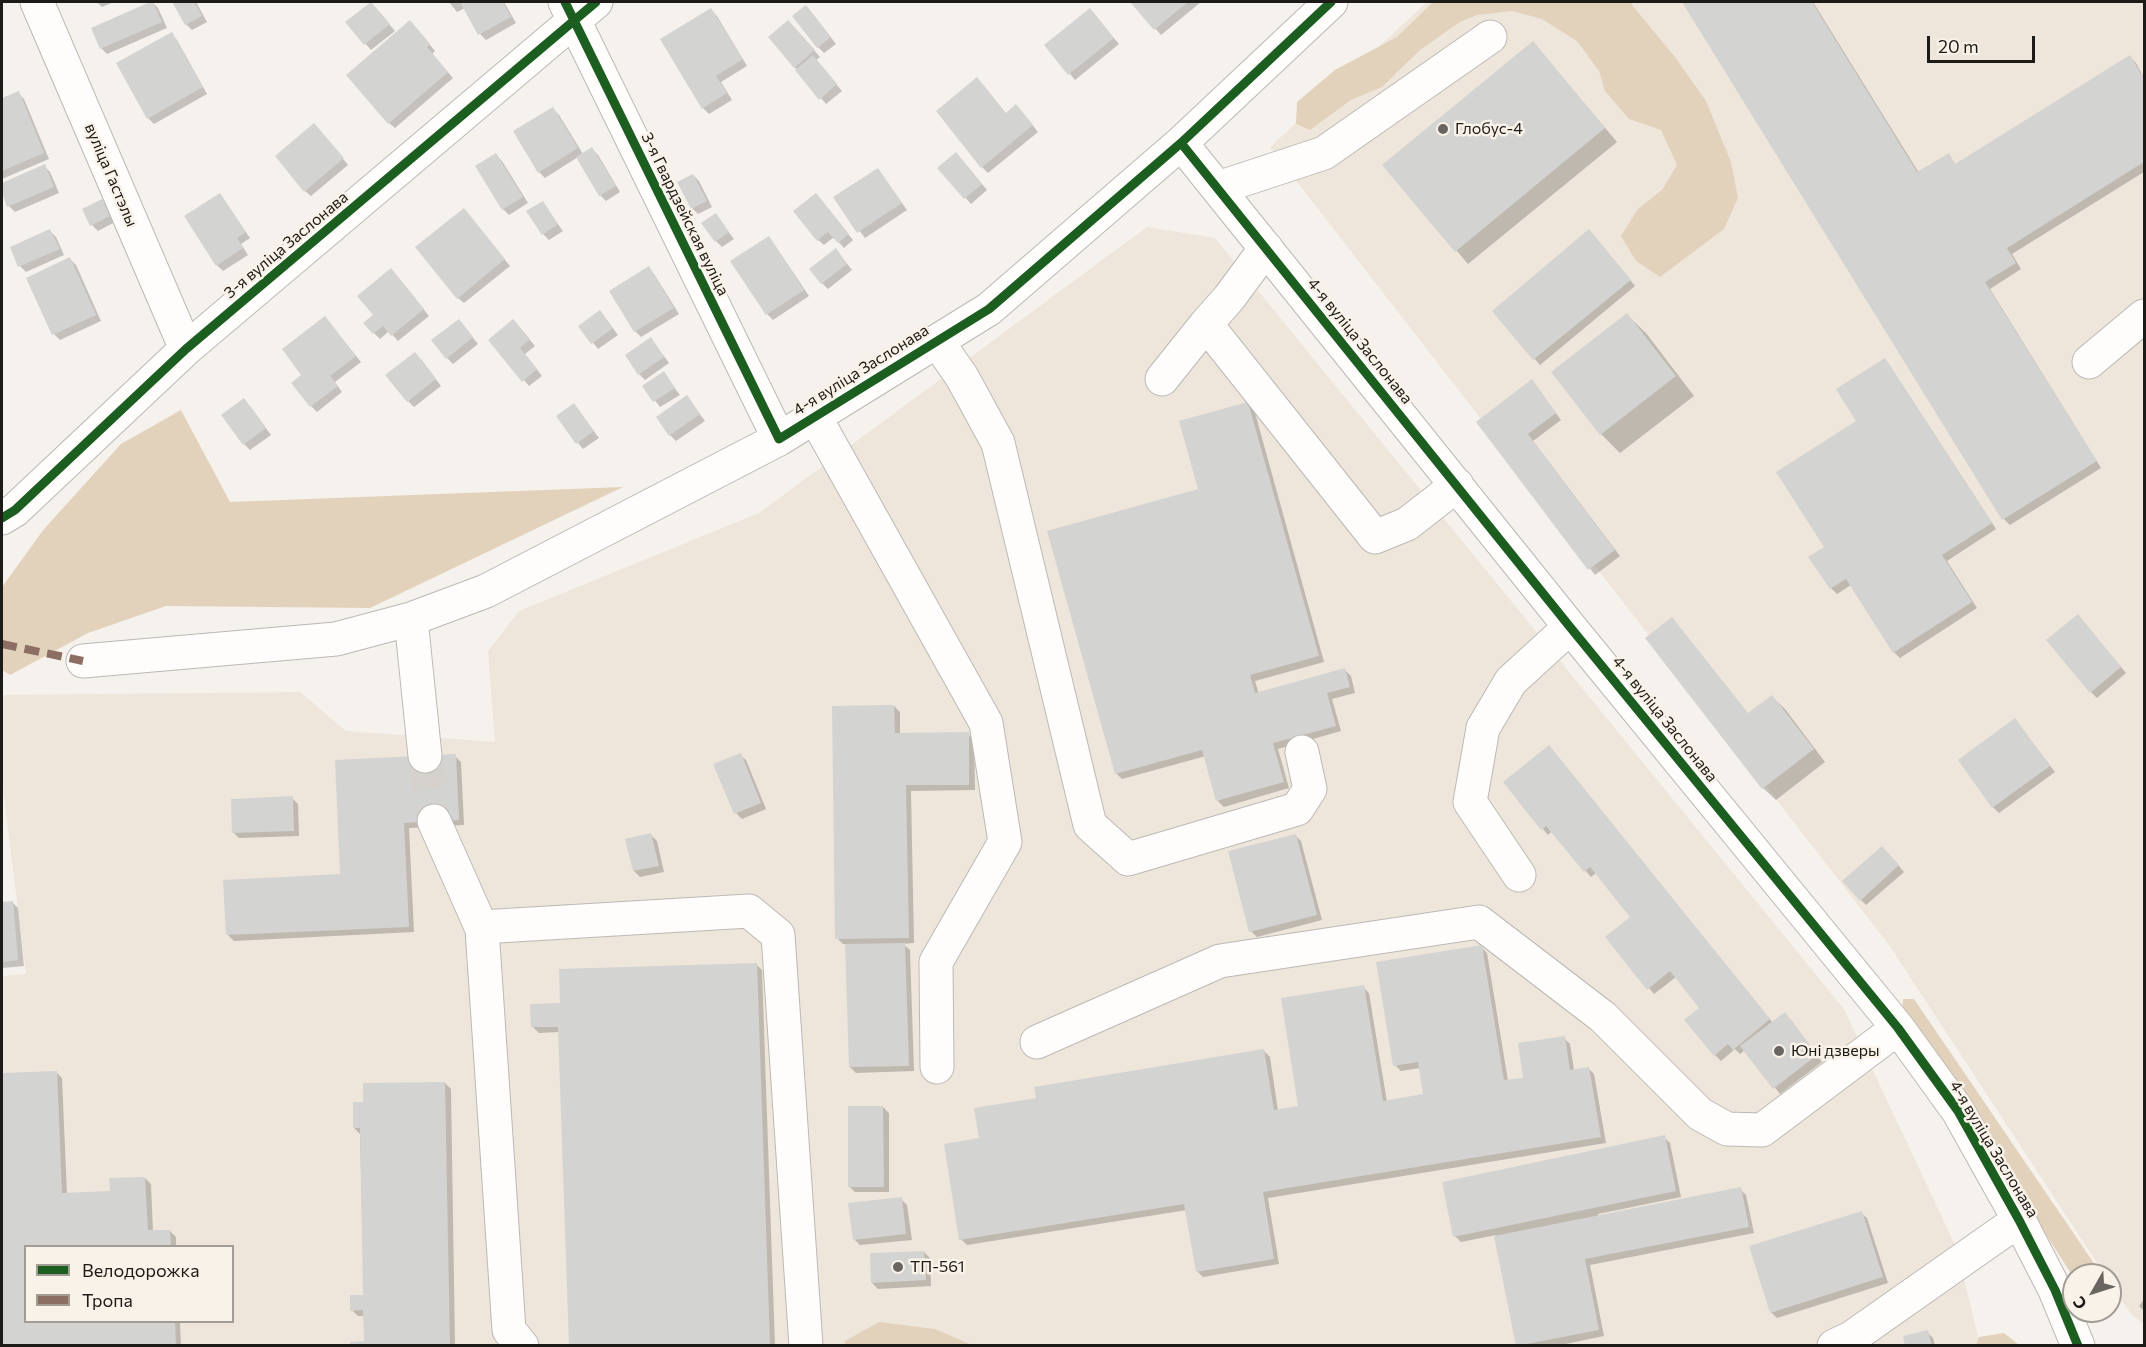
<!DOCTYPE html>
<meta charset="utf-8">
<style>
body{margin:0}
#map{position:relative;width:2146px;height:1347px;overflow:hidden;background:#f5f1ec;font-family:Commissioner,sans-serif}
canvas{display:block}
.frame{position:absolute;inset:0;border:3px solid #1d1b17;pointer-events:none}
.legend{position:absolute;left:24px;top:1245px;width:210px;height:78px;box-sizing:border-box;background:#f9f2e8;border:2px solid #a19c94;margin:0;padding:8px 10px;list-style:none;font-size:18px;color:#1d1b17}
.legend li{display:flex;align-items:center;gap:12px;height:30px}
.legend b{width:30px;border:2px solid #a19c94}
.north{position:absolute;left:2062px;top:1263px;width:60px;height:60px;box-sizing:border-box;background:#f9f2e8;border:2px solid #a19c94;border-radius:50%;rotate:231deg;font-size:16px;font-weight:700;line-height:24px;text-align:center;color:#1d1b17}
.north::after{content:'';display:block;margin:auto;width:21px;height:27px;background:#696662;clip-path:polygon(50% 0,100% 100%,50% 72%,0 100%)}
.scale{position:absolute;left:1927px;top:36px;width:108px;height:27px;box-sizing:border-box;border:3px solid #1d1b17;border-top:0;padding-left:8px;font-size:18px;line-height:21px;white-space:nowrap;color:#1d1b17;-webkit-text-stroke:4px #f9f2e8;paint-order:stroke}
</style>
<div id="map">
<canvas width="2146" height="1347"></canvas>
<div class="frame"></div>
<ul class="legend">
<li><b style="height:8px;background:#1b5e20"></b>Велодорожка</li>
<li><b style="height:8px;background:#8d6e63"></b>Тропа</li>
</ul>
<div class="north">С</div>
<div class="scale">20 m</div>
</div>
<script>
const ctx = document.querySelector('canvas').getContext('2d');
ctx.lineJoin = 'round';
function paint(path, color) {
  ctx.fillStyle = color;
  ctx.fill(path, 'evenodd');
}
function poly(rows) {
  const path = new Path2D();
  for (const r of rows) {
    path.moveTo(r[0], r[1]);
    for (let i = 2; i < r.length; i += 2) path.lineTo(r[i], r[i + 1]);
  }
  return path;
}
function stroke(path, color, width, dash) {
  ctx.strokeStyle = color;
  ctx.lineWidth = width;
  ctx.lineCap = dash ? 'butt' : 'round';
  ctx.setLineDash(dash || []);
  ctx.stroke(path);
}
function label(font, color, halo, rows, align = 'center') {
  ctx.font = font + ' Commissioner,sans-serif';
  ctx.lineWidth = 5;
  ctx.setLineDash([]);
  ctx.textBaseline = 'middle';
  ctx.strokeStyle = halo;
  ctx.fillStyle = color;
  for (const [text, x, y, turn = 0] of rows) {
    ctx.save();
    ctx.translate(x, y);
    ctx.rotate((+turn || 0) * Math.PI / 180);
    ctx.textAlign = isNaN(turn) ? turn : align;
    if (halo) ctx.strokeText(text, 0, 0);
    ctx.fillText(text, 0, 0);
    ctx.restore();
  }
}
const built = poly([
 [1427,2,2144,2,2144,1324,2131,1314,2110,1283,2110,1275,2105,1275,1889,945,1270,147],
 [1147,227,1215,238,1844,1009,1957,1249,1980,1345,2,1345,2,976,26,974,2,782,2,695,300,692,346,731,495,742,488,651,519,611,759,513],
 [26,1246,232,1246,232,1322,26,1322]
]);
const forest = poly([
 [1433,2,1632,2,1632,5,1675,57,1706,101,1731,162,1738,198,1724,229,1660,277,1636,261,1621,236,1638,209,1662,190,1677,165,1661,130,1629,119,1605,91,1599,71,1577,41,1542,19,1512,11,1477,15,1460,22,1420,50,1382,87,1351,100,1310,130,1296,124,1297,102,1335,70,1397,37],
 [181,410,230,502,623,487,370,608,166,606,88,633,10,675,2,670,2,587,44,529,121,444],
 [1903,999,1914,999,2102,1275,2074,1275,2074,1278,1902,1012],
 [879,1322,935,1329,972,1345,845,1345,845,1341],
 [2004,1333,2019,1345,1976,1345,1979,1337]
]);
const shadow = poly([
 [97,2,114,2,102,7],
 [152,2,158,8,167,28,107,54,101,48],
 [174,2,196,2,207,22,192,30,186,24],
 [449,2,504,2,516,23,486,40,480,34,465,8,457,12],
 [1132,2,1201,2,1161,35],
 [1683,2,1813,2,1919,173,1948,155,1956,165,2130,57,2136,63,2144,78,2144,172,2012,254,2021,269,1990,289,2101,468,2010,525,2004,519],
 [371,3,395,31,371,50,347,22],
 [711,10,717,16,747,66,721,82,732,100,709,114,703,108],
 [812,13,836,44,824,53,818,47],
 [1095,16,1119,44,1075,80,1046,45],
 [794,27,820,57,816,60,842,91,826,104,770,38],
 [416,28,435,51,432,54,453,78,395,128,389,123],
 [171,34,177,40,207,94,154,124,148,118],
 [1533,43,1617,142,1468,264,1385,166],
 [18,93,24,99,49,159,2,179,2,99],
 [553,109,559,115,583,154,592,149,598,155,620,192,606,201,600,195,578,157,545,178,539,172],
 [1022,112,1038,132,988,173,982,167,1006,114],
 [320,131,348,165,311,196,305,191],
 [496,155,502,161,528,203,509,215,503,209],
 [962,160,987,190,971,204,940,169],
 [44,166,50,172,59,193,15,212,9,206,2,189,2,184],
 [878,170,907,210,865,238,835,198],
 [693,175,699,181,712,207,698,214,692,208],
 [220,195,250,238,241,244,248,255,223,271,217,265],
 [102,201,108,207,115,222,98,231,92,225],
 [821,201,853,240,844,248,834,237,824,245,818,240],
 [542,203,563,231,549,240,543,234],
 [715,215,734,239,722,247,716,241],
 [469,216,510,266,464,303,458,298],
 [50,231,56,237,64,255,26,272,20,266,12,248],
 [1595,237,1635,286,1540,365,1494,311],
 [769,238,774,244,809,296,773,320,767,314],
 [841,256,852,270,828,289,822,283],
 [70,259,76,265,101,321,60,340,54,334,28,279],
 [648,268,654,274,679,314,641,337,635,331],
 [397,276,429,316,398,341,389,331,380,339,374,333,375,315],
 [600,311,618,335,598,349,580,326],
 [1627,315,1646,333,1694,396,1620,453,1601,434,1553,372],
 [325,318,361,362,335,382,342,392,317,412,311,406,303,375],
 [464,327,478,344,453,364,447,358],
 [519,327,535,346,525,354,542,376,529,386,490,340],
 [651,339,669,363,645,380,639,374],
 [421,359,441,386,414,407,408,401],
 [1884,360,1890,366,1996,529,1947,561,1977,608,1900,658,1894,652,1851,585,1837,594,1831,588,1858,421],
 [663,373,680,395,660,407,644,386],
 [1537,387,1561,420,1533,441,1620,556,1595,575,1478,422],
 [687,397,705,421,676,441,670,435],
 [1248,403,1254,409,1324,662,1255,681,1259,694,1345,670,1351,676,1355,693,1332,699,1341,731,1278,749,1289,788,1224,807,1218,801,1206,756,1122,779,1116,773,1200,491],
 [574,405,599,438,583,449,558,417],
 [250,406,271,435,250,450,244,444],
 [1672,619,1748,715,1772,697,1785,709,1825,762,1776,800,1763,788],
 [2083,622,2126,673,2097,698,2091,692],
 [894,706,900,712,900,734,968,734,974,740,975,790,911,791,914,943,903,944,910,950,914,1071,856,1073,850,1067,847,944,843,944,837,938],
 [2015,720,2055,772,1999,813,1993,807],
 [1554,753,1773,1023,1791,1020,1822,1062,1780,1094,1745,1050,1740,1054,1735,1049,1721,1061,1715,1055,1702,1008,1676,977,1654,994,1649,988,1632,917,1596,873,1591,877,1552,831,1548,835,1543,829],
 [740,755,746,760,766,809,742,819,736,813,715,765],
 [455,756,461,762,464,825,409,828,414,932,234,941,228,935,342,876],
 [292,798,298,804,299,836,239,838,233,832],
 [651,835,657,841,664,872,640,877,634,871],
 [1295,835,1301,841,1322,920,1257,937,1251,931],
 [1888,853,1904,872,1866,905,1861,900],
 [12,902,18,908,24,966,2,968,2,903],
 [1481,947,1487,953,1508,1081,1525,1079,1564,1038,1570,1044,1574,1070,1588,1068,1594,1074,1606,1143,1268,1198,1279,1264,1203,1277,1197,1271,1187,1210,967,1245,961,1239,980,1139,1037,1099,1264,1051,1270,1057,1278,1111,1300,1107,1363,987,1369,993,1387,1102,1424,1096,1420,1068,1401,1071,1395,1065],
 [756,964,762,970,775,1346,571,1346,560,1032,539,1033,533,1027,562,1004],
 [56,1072,62,1078,67,1194,111,1192,145,1178,151,1184,153,1232,170,1231,176,1237,176,1246,26,1246,26,1322,180,1322,181,1346,2,1346,2,1075],
 [445,1083,451,1089,455,1346,351,1346,366,1343,365,1316,358,1316,352,1310,364,1297,360,1134,354,1128,364,1103],
 [883,1107,889,1113,889,1192,855,1192,849,1186],
 [1664,1137,1670,1143,1681,1197,1598,1214,1598,1217,1740,1189,1746,1195,1754,1233,1590,1265,1604,1336,1556,1346,1518,1346,1496,1235,1461,1242,1455,1236],
 [901,1199,907,1205,912,1240,860,1245,854,1239],
 [1861,1213,1867,1218,1888,1283,1777,1318,1771,1312],
 [924,1252,930,1258,931,1286,878,1289,872,1283],
 [2144,1299,2144,1311,2139,1306],
 [1927,1332,1933,1338,1935,1346,1907,1346]
]);
const building = poly([
 [150,2,153,2,162,22,100,49,91,28],
 [172,2,194,2,202,16,185,25],
 [371,2,390,24,364,45,345,22],
 [460,2,503,2,511,17,478,35],
 [1130,2,1188,2,1154,30],
 [1682,2,1812,2,1917,172,1949,153,1955,164,2130,55,2144,79,2144,162,2007,248,2016,263,1985,282,2097,461,2002,520],
 [806,5,831,37,817,48,792,16],
 [711,8,743,59,716,76,727,93,702,109,660,39],
 [1090,8,1114,38,1068,75,1044,45],
 [410,20,430,44,427,47,448,72,388,124,346,75],
 [788,20,815,50,794,68,768,37],
 [172,32,203,87,147,119,116,63],
 [1533,41,1605,128,1455,252,1382,165],
 [813,55,837,84,819,100,795,70],
 [977,77,1006,113,1016,104,1033,125,981,168,936,111],
 [19,91,44,153,2,171,2,98],
 [553,107,578,148,538,173,513,131],
 [314,123,344,158,304,192,275,156],
 [592,147,616,186,599,196,576,157],
 [956,152,982,184,964,199,937,168],
 [496,153,523,197,502,210,475,166],
 [45,164,54,187,7,207,2,193,2,183],
 [878,168,902,203,857,233,833,197],
 [693,174,707,201,691,209,677,182],
 [220,193,246,232,237,238,243,248,216,266,184,216],
 [816,193,849,234,838,243,828,232,817,241,793,211],
 [102,199,110,216,90,226,82,209],
 [543,201,558,224,542,235,526,211],
 [464,208,505,259,457,299,415,247],
 [716,213,729,232,715,242,701,223],
 [50,229,60,249,18,267,10,247],
 [1589,229,1631,280,1533,360,1492,311],
 [769,236,804,290,766,315,730,261],
 [836,248,847,264,821,284,809,269],
 [70,257,96,315,52,335,26,278],
 [649,266,674,308,634,332,609,291],
 [391,268,424,309,391,336,383,326,373,334,363,323,373,315,357,296],
 [600,310,613,328,591,344,578,326],
 [1627,313,1676,376,1600,435,1551,372],
 [325,316,356,356,330,376,338,386,310,407,291,383,301,375,282,349],
 [459,319,473,337,446,359,431,340],
 [513,319,530,339,520,348,537,369,522,382,488,340],
 [651,337,664,357,638,375,625,355],
 [415,352,436,379,407,402,385,375],
 [1885,358,1992,523,1942,555,1972,602,1893,653,1846,579,1830,589,1808,557,1824,547,1776,472,1856,421,1836,389],
 [664,371,675,388,653,402,642,386],
 [1532,379,1556,413,1528,434,1615,550,1588,570,1476,422],
 [687,395,700,414,669,436,656,417],
 [244,398,266,428,243,445,221,415],
 [1248,402,1319,656,1250,675,1255,693,1345,668,1350,687,1327,693,1336,726,1273,743,1284,782,1216,801,1202,750,1115,774,1047,531,1198,489,1179,421],
 [574,403,594,431,576,444,556,416],
 [2078,614,2121,667,2090,693,2046,640],
 [1672,617,1748,713,1772,695,1814,749,1762,789,1645,638],
 [894,705,895,733,969,732,969,785,906,785,909,938,835,939,832,706],
 [2015,718,2050,766,1992,808,1958,760],
 [1549,745,1770,1019,1733,1050,1728,1044,1714,1056,1684,1020,1699,1008,1670,971,1647,990,1605,937,1630,917,1590,867,1584,872,1546,826,1541,830,1503,782],
 [741,753,761,803,734,814,713,764],
 [456,754,459,820,404,823,409,927,226,935,223,880,340,874,335,760],
 [293,796,294,831,232,833,231,799],
 [651,833,659,866,633,871,625,839],
 [1296,834,1317,915,1249,932,1228,851],
 [1882,846,1899,865,1860,901,1842,881],
 [13,901,18,960,2,962,2,902],
 [905,943,909,1066,849,1067,845,944],
 [1482,945,1504,1080,1523,1078,1518,1043,1565,1036,1570,1070,1589,1067,1601,1137,1263,1192,1274,1259,1196,1272,1184,1204,959,1240,944,1144,979,1138,974,1108,1036,1098,1034,1087,1264,1049,1274,1110,1298,1106,1281,998,1364,985,1383,1101,1423,1094,1418,1062,1393,1066,1376,962],
 [757,963,770,1345,569,1346,558,1027,531,1027,530,1004,560,1003,559,969],
 [1785,1012,1817,1055,1773,1089,1740,1046],
 [57,1071,62,1193,110,1191,109,1178,145,1177,148,1230,170,1230,171,1246,26,1246,26,1322,175,1322,176,1344,2,1346,2,1073],
 [445,1082,450,1346,350,1346,350,1342,364,1341,363,1310,350,1311,350,1295,363,1295,360,1128,353,1128,353,1102,363,1102,363,1083],
 [848,1106,883,1106,884,1187,848,1187],
 [1665,1135,1676,1191,1453,1237,1442,1182],
 [1741,1187,1749,1227,1585,1259,1599,1330,1516,1346,1494,1236],
 [902,1197,906,1234,853,1240,848,1203],
 [1862,1211,1883,1277,1770,1313,1749,1246],
 [924,1251,926,1280,871,1283,870,1253],
 [1928,1330,1932,1346,1905,1346,1903,1336]
]);
const minorTunnel = poly([
 [425,756,434,821]
]);
const minor = poly([
 [37,2,186,349],
 [565,2,779,439],
 [1181,143,1570,627,1898,1028,1958,1111,2019,1220,2055,1290,2078,1346],
 [1218,188,1324,153,1490,37],
 [1206,324,1375,537,1407,524,1457,485],
 [937,341,962,377,998,443,1090,825,1128,859,1297,809,1310,789,1302,752],
 [2089,362,2144,316],
 [1162,379,1206,324,1229,298,1266,248],
 [815,417,986,723,1005,842,936,962,937,1067],
 [2,518,15,510,186,349,596,2],
 [411,619,425,756],
 [83,661,336,639,411,619,486,591,779,439,989,309,1181,143,1331,2],
 [434,821,482,929,509,1330,522,1346],
 [1519,875,1470,802,1483,728,1511,681,1570,627],
 [481,927,749,911,778,935,806,1346],
 [1037,1042,1220,961,1479,922,1603,1017,1700,1114,1727,1129,1762,1130,1898,1028],
 [1834,1346,1851,1338,2019,1220]
]);
const quiet = poly([
 [2,644,83,661]
]);
const cycleway = poly([
 [565,2,779,439,989,309,1181,143,1331,2],
 [1181,143,1570,627,1898,1028,1958,1111,2019,1220,2055,1290,2078,1346],
 [2,518,15,510,186,349,596,2]
]);
const markers = [
 [1443,129,6,"#696662"],
 [1779,1051,6,"#696662"],
 [898,1267,6,"#696662"]
];
const poiNames = [
 ["Глобус-4",1455,129],
 ["Юні дзверы",1791,1051],
 ["ТП-561",910,1267]
];
const streetNames = [
 ["вуліца Гастэлы",111,175,67],
 ["3-я Гвардзейская вуліца",685,214,64],
 ["3-я вуліца Заслонава",286,245,-40],
 ["4-я вуліца Заслонава",1360,341,51],
 ["4-я вуліца Заслонава",861,370,-32],
 ["4-я вуліца Заслонава",1665,719,51],
 ["4-я вуліца Заслонава",1994,1149,59]
];
paint(built, '#efe6db');
paint(forest, '#e3d2bb');
paint(shadow, '#0003');
paint(building, '#d3d3d2');
stroke(minorTunnel, '#d5d1cc', 33, [33, 16]);
stroke(minor, '#bcb9b5', 35);
stroke(minor, '#fefdfc', 33);
stroke(quiet, '#8d6e63', 8, [15, 8]);
stroke(cycleway, '#1b5e20', 9);
for (const [x, y, r, color] of markers) {
  const dot = new Path2D();
  dot.arc(x, y, r, 0, 2 * Math.PI);
  ctx.fillStyle = color;
  ctx.fill(dot);
  stroke(dot, '#f9f2e8', 2);
}
label('16px', '#1d1b17', '#f9f2e8', poiNames, 'left');
label('16px', '#1d1b17', '#f9f2e8', streetNames);
</script>
